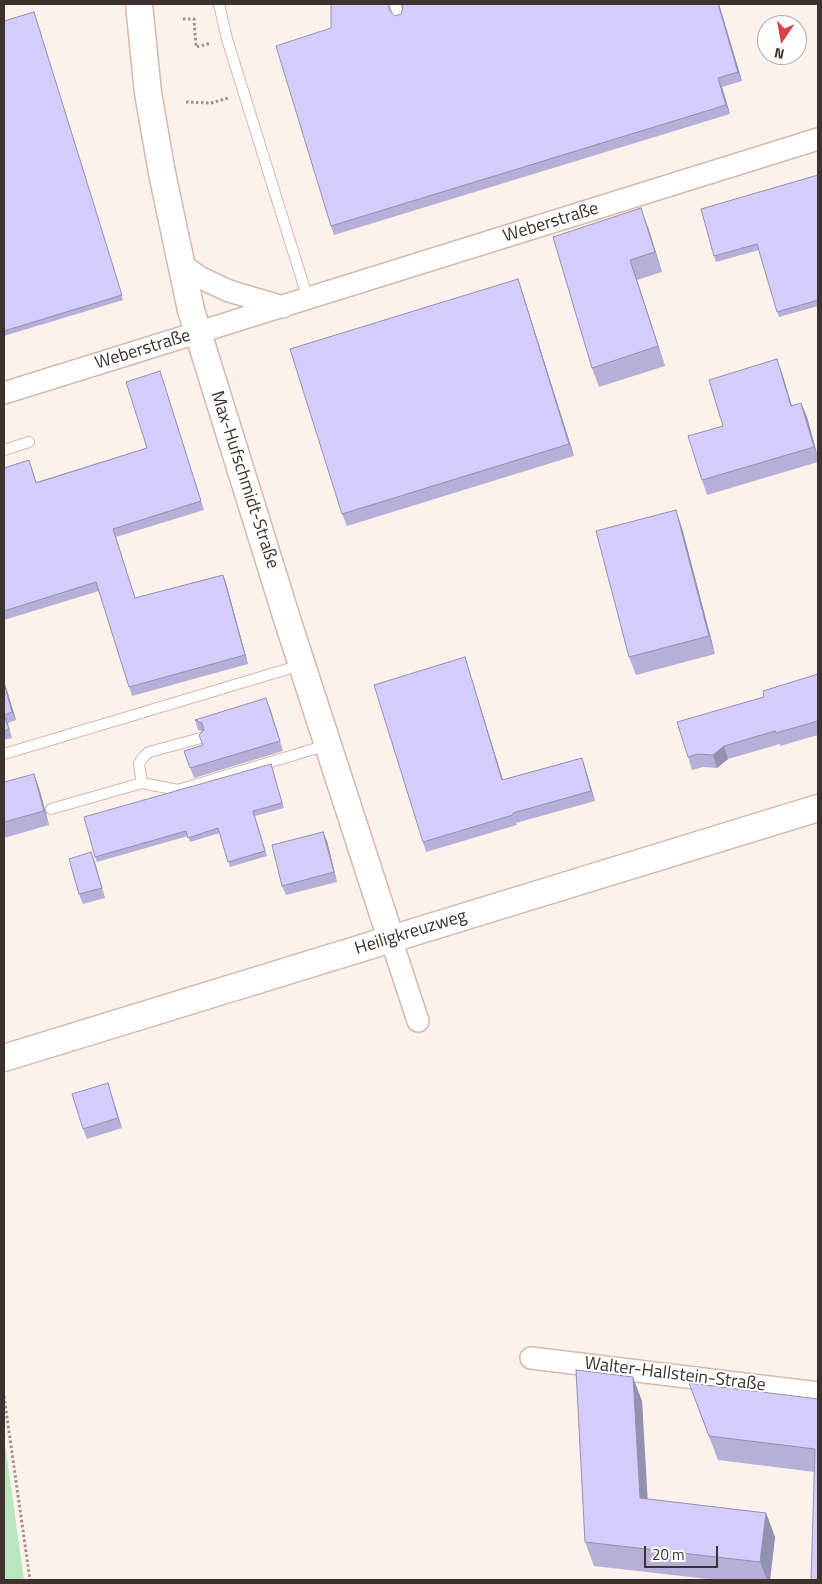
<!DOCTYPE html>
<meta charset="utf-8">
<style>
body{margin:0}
#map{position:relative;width:822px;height:1584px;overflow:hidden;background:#fdf1ec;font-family:"Titillium Web",sans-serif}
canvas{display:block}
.frame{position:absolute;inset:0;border:5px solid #3d322d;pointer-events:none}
.north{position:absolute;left:757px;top:15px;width:50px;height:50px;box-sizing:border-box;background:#fff;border:1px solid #b1adab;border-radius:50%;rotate:192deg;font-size:14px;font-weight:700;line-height:20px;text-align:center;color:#3d322d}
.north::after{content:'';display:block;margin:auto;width:18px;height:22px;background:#d44545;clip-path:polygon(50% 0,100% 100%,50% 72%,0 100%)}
.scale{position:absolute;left:644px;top:1546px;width:74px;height:22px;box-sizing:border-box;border:2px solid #3d322d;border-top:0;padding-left:6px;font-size:15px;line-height:18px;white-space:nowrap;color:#3d322d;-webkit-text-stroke:4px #fff;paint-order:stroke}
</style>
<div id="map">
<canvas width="822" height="1584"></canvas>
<div class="frame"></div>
<div class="north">N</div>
<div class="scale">20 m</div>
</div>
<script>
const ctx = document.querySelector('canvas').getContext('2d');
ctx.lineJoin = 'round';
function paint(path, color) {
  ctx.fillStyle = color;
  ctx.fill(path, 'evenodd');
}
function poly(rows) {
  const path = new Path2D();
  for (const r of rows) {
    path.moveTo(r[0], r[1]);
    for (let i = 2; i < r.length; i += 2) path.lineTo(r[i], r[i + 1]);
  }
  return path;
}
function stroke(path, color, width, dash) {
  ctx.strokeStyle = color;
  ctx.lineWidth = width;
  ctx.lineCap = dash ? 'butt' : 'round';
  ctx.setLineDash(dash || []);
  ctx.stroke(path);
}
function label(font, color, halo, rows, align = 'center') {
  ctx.font = font + ' "Titillium Web",sans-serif';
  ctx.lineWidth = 4;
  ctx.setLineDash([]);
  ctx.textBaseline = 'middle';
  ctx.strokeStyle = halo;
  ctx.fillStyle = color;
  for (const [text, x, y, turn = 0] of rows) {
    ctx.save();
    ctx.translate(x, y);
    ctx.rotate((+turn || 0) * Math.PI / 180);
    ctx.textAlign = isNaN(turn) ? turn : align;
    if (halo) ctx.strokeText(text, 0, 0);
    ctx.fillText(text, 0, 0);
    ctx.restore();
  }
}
const green = poly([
 [4,1437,24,1580,4,1580]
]);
const path = poly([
 [183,19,194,19,196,47,211,43],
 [186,102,211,103,228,98],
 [4,1396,30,1580]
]);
const service = poly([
 [219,4,227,39,308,299],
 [395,4,400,19],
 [4,450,29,442],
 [4,754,301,665],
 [142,783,139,764,143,757,149,752,201,738],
 [51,809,142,783,178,790,327,745]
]);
const minor = poly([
 [181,264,201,278,229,291,283,307],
 [4,393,818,139],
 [391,939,418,1021],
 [531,1358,818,1393]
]);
const tertiary = poly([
 [139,4,148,93,162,173,191,310,288,622,391,939],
 [4,1058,818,808]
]);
const wall = poly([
 [331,4,388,4,391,12,395,16,401,14,403,8,402,4,719,4,742,81,722,87,730,114,334,235,331,226],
 [34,12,123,300,4,336,4,21],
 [818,175,818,306,779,317,759,250,716,262,714,256],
 [648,227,662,272,637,280,665,366,599,387,592,368,553,237],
 [522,291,574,456,347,526,342,514],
 [782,373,792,406,801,403,807,417,818,457,818,462,707,495,702,480,723,426],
 [163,380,204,510,116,537,135,598,223,575,226,583,248,664,132,696,99,591,4,620,4,468,29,460,36,482,147,448],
 [682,528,715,654,636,675,629,657],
 [465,657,503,780,582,758,595,801,516,823,517,825,426,852,423,842],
 [818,674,818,735,780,746,780,744,728,759,717,768,703,767,692,770,688,757,764,697],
 [4,681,16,720,8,723,12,738,4,740],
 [270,707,283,751,194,778,184,751,203,745,202,732,198,730,195,720],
 [271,764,284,808,255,816,267,856,230,867,220,833,190,842,188,836,97,862,95,857],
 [34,774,39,788,49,825,4,838,4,782],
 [323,832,327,841,337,882,286,895,282,886],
 [91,852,105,898,83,904,79,894],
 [111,1093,122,1128,87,1139,83,1129],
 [818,1399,815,1472,718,1460,698,1408],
 [642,1401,647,1499,766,1513,775,1537,770,1580,716,1580,594,1566,585,1542]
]);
const shadedWall = poly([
 [718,4,719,4,742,81,738,72],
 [718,78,722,87,730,114,726,105],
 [641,208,648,227,662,272,655,252],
 [630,260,637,280,665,366,658,346],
 [518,279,522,291,574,456,569,444],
 [777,359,782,373,796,420,791,406],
 [801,403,807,417,818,458,814,447],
 [676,510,682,528,715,654,709,636],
 [223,575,226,583,248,664,245,655],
 [465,657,468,667,506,790,502,780],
 [4,681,16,720,12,712],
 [724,746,728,759,717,768,713,755],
 [582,758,585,767,595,801,591,791],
 [34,774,39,788,49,825,44,811],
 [323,832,327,841,337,882,334,872],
 [91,852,95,862,105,898,102,888],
 [108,1083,111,1093,122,1128,118,1118],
 [633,1377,642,1401,649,1522,640,1498],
 [766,1513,775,1537,770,1580,767,1580,760,1562]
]);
const building = poly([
 [331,4,388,4,390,11,395,16,401,14,403,8,402,4,718,4,738,72,718,78,726,105,331,226,276,46,331,28,331,4],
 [34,12,122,295,4,331,4,21,34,12],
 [818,175,818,300,777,312,757,244,714,256,701,209,818,175],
 [641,208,655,252,630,260,658,346,592,368,553,237,641,208],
 [518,279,569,444,342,514,290,349,518,279],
 [777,359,791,406,801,403,814,447,702,480,688,436,723,426,709,380,777,359],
 [160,371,201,501,113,529,135,598,223,575,245,655,129,687,96,582,4,611,4,468,29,460,36,483,147,448,126,382,160,371],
 [676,510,709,636,629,657,596,531,676,510],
 [465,657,502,780,582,758,591,791,513,813,513,815,423,842,374,685,465,657],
 [818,674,818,721,776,733,775,731,724,746,713,755,698,754,688,757,677,722,764,697,763,691,818,674],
 [4,683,12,712,4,715,9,729,4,731,4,683],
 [266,698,280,741,190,768,184,751,203,745,199,735,204,730,202,723,195,720,266,698],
 [271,764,282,803,253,811,265,851,228,862,218,828,188,838,186,831,95,857,84,817,271,764],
 [34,774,44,811,4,822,4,782,34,774],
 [323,832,334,872,282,886,272,845,323,832],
 [91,852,102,888,79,894,69,859,91,852],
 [108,1083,118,1118,83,1129,72,1094,108,1083],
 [576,1370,633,1377,640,1498,766,1513,760,1562,585,1542,576,1370],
 [689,1383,818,1399,818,1580,811,1580,815,1449,709,1436,689,1383]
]);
const streetNames = [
 ["Weberstraße",551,223,-17],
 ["Weberstraße",143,350,-17],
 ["Max-Hufschmidt-Straße",244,480,72],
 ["Heiligkreuzweg",411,933,-17],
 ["Walter-Hallstein-Straße",675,1375,7]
];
paint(green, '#b9e6bf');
stroke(service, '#d5b9ad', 12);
stroke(minor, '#d5b9ad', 24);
stroke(tertiary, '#d5b9ad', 29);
stroke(path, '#9f938e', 3, [2.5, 2.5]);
stroke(service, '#fff', 10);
stroke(minor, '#fff', 21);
stroke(tertiary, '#fff', 26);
paint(wall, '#b6b0d8');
paint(shadedWall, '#9490b0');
paint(building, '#d4cdfb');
stroke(building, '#9490b0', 1);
label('18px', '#3d322d', '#fff', streetNames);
</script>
